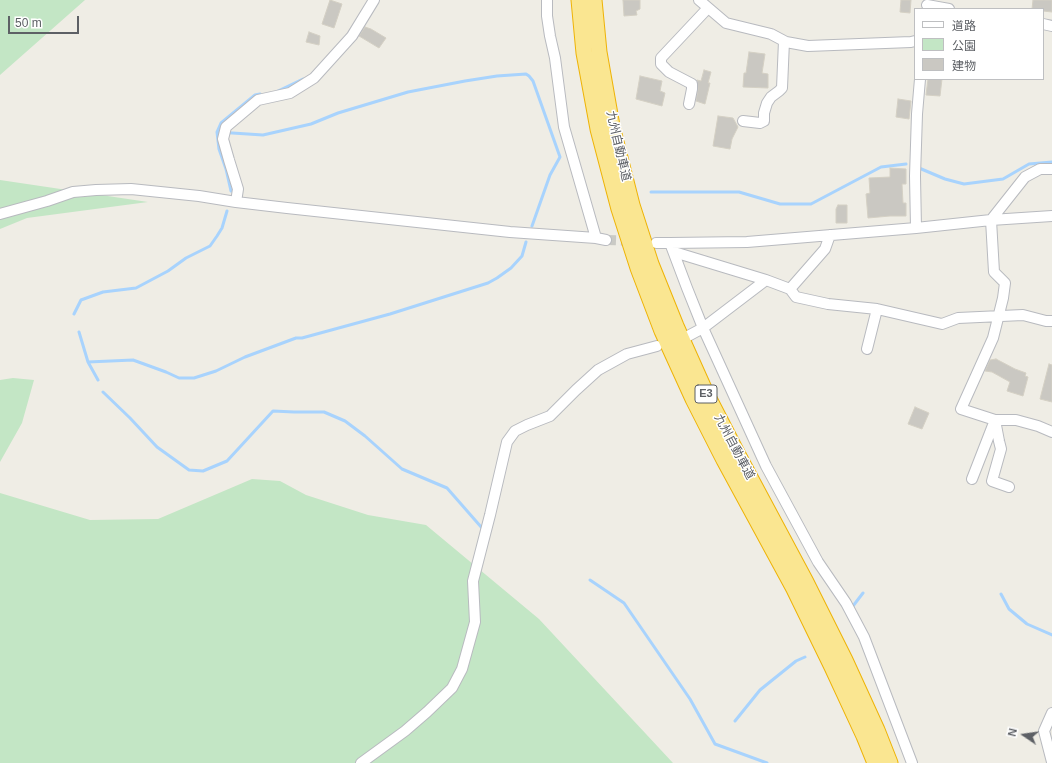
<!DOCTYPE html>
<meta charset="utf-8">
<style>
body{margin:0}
#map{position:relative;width:1052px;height:763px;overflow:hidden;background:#efede5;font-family:Arial,"Noto Sans JP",sans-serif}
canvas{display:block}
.legend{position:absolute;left:914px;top:8px;width:130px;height:72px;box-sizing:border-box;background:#fff;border:1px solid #bebfc1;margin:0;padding:5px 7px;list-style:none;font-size:12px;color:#5d6065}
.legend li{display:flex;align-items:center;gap:8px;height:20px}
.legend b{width:20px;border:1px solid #bebfc1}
.north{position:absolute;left:1004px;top:715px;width:40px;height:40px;-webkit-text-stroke:3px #fff;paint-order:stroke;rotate:283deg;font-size:11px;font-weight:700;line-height:16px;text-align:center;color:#5d6065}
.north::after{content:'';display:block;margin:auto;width:14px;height:18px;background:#5d6065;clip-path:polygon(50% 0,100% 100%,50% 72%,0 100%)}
.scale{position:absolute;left:8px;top:16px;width:71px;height:18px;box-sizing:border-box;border:2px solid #5d6065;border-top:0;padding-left:5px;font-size:12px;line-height:14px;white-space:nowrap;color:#5d6065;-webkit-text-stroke:3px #fff;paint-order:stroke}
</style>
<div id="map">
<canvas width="1052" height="763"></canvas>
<ul class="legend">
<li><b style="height:5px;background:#fff"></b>道路</li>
<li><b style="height:11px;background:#c3e6c5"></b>公園</li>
<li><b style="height:11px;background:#cac8c2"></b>建物</li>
</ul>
<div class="north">N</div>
<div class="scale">50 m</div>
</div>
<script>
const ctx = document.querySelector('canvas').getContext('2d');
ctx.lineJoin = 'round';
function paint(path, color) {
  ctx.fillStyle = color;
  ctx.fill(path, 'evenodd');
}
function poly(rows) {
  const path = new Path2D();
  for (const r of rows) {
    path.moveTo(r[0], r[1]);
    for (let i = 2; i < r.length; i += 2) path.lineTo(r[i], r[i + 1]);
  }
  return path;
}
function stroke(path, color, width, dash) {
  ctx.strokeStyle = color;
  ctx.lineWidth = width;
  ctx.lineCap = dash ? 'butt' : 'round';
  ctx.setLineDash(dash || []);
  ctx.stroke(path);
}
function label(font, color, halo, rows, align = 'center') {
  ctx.font = font + ' Arial,"Noto Sans JP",sans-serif';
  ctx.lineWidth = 3;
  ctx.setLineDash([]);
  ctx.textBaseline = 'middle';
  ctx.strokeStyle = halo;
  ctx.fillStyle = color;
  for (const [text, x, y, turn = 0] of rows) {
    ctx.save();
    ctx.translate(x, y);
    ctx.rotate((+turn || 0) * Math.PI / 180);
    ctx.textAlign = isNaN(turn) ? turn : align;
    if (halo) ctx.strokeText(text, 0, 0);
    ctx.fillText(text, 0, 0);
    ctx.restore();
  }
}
const green = poly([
 [0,0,85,0,0,75],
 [0,180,148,202,27,218,0,229],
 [13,378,34,380,22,423,0,462,0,380],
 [252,479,280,481,306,495,368,515,426,525,539,619,673,763,0,763,0,493,90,520,158,519]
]);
const stream = poly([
 [278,91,303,79],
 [217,132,263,135,311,124,338,113,408,92,465,81,497,76,526,74,529,76,533,81,560,157,550,175,532,226],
 [919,168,945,179,964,184,1003,179,1029,164,1052,162],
 [231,191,226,169,219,149,217,132,221,123,255,95,260,94],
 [651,192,739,192,780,204,811,204,881,167,906,164],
 [74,314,81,300,103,292,136,288,168,271,186,258,210,246,217,236,222,228,227,211],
 [79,332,88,362,98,380],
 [88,362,133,360,166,372,179,378,194,378,216,371,245,357,296,338,302,338,390,314,488,283,497,278,511,268,522,256,526,242],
 [103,392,130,418,157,447,189,470,203,471,227,461,273,411,294,412,324,412,345,421,365,436,402,469,447,488,482,528],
 [590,580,624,603,690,699,715,744,767,763],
 [1001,594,1009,609,1027,624,1052,635],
 [853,606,863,593],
 [735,721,760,690,796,661,805,657]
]);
const building = poly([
 [330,0,342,4,334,28,322,24,330,0],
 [623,0,640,0,640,9,636,11,637,15,624,16,623,0],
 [901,0,911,0,910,13,900,12,901,0],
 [1033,0,1052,0,1052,12,1043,11,1043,9,1032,9,1033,0],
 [365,27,371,29,386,38,379,48,359,36,365,27],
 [309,32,320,36,319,45,306,42,309,32],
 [749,52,765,54,762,73,768,74,768,88,743,87,744,73,746,73,749,52],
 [704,70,711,72,708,83,710,83,705,104,696,101,698,89,697,80,701,81,704,70],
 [640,76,662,81,660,91,665,93,662,106,636,99,640,76],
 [928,79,942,79,940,96,926,95,928,79],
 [898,99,911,101,909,119,896,117,898,99],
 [718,116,733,118,738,127,732,139,730,149,713,146,718,116],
 [890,168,906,169,906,184,902,184,903,203,906,203,906,216,890,216,868,218,866,194,870,193,869,178,890,177,890,168],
 [838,205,847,205,847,223,836,223,836,209,838,205],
 [996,359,1015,369,1026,373,1025,376,1028,377,1023,396,1007,391,1010,382,992,372,985,371,990,360,996,359],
 [1049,364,1052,365,1052,402,1040,399,1049,364],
 [915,407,929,413,922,429,908,424,915,407]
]);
const minorTunnel = poly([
 [606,240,634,241]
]);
const minor = poly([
 [547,0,547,16,550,36,555,58,564,127,596,238],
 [699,0,726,23,771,34,786,42,808,46,911,42,915,41],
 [927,5,949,9],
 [1043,24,1052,26],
 [689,104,692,89,692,84,669,72,661,64,661,58,708,8],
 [743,121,760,123,764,121,764,113,767,103,771,97,779,91,782,88,784,41],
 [1052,169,1040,169,1025,177,991,220,994,272,1005,283,1003,298,993,338,961,409,995,420,1016,420,1038,426,1052,432],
 [236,202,238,189,229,160,223,139,226,127,258,100,290,93,314,78,352,36,374,0],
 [0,214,47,201,73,192,96,190,131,189,199,196,236,202,287,208,510,232,596,238,606,240],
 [916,228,915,176,917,114,920,79],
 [656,243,670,243,747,242,916,228,991,220,1052,216],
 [670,243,687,288,703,328,766,466,818,562,846,603,864,637,912,763],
 [674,252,766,280,790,289,825,249,830,235],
 [790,289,796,297,828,304,877,309,942,324,958,318,1023,315,1046,321,1052,321],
 [688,336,703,328,766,280],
 [867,349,877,309],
 [995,420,999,441,1001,449,992,481,1009,487],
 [972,479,995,420],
 [1052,713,1044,731,1052,762],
 [361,763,405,731,427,712,452,688,462,669,475,622,473,581,490,515,507,442,515,431,527,425,550,416,576,390,598,370,627,354,657,346]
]);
const highway = poly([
 [579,0,584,53,598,129,619,209,638,268,662,331,693,399,724,460,794,589,832,667,864,736,875,763],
 [594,0,599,52,612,126,632,205,651,264,676,326,706,393,738,455,806,582,845,660,877,730,890,763]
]);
const shields = [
 [706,394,22]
];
const shieldNames = [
 ["E3",706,394]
];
const streetNames = [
 ["九州自動車道",618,146,77],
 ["九州自動車道",734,447,62]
];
paint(green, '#c3e6c5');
stroke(stream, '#a8d3fd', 3);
paint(building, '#cac8c2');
stroke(building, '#d4d0c4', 1);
stroke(minorTunnel, '#cacac5', 10, [10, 5]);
stroke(minor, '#b8babf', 12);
stroke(highway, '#eeb306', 17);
stroke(minor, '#fff', 10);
stroke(highway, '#fae691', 15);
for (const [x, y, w] of shields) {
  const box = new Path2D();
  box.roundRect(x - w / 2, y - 9, w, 18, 3);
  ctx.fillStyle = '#fff';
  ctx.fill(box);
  stroke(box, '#5d6065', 1);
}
label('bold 11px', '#5d6065', null, shieldNames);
label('12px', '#5d6065', '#fff', streetNames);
</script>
